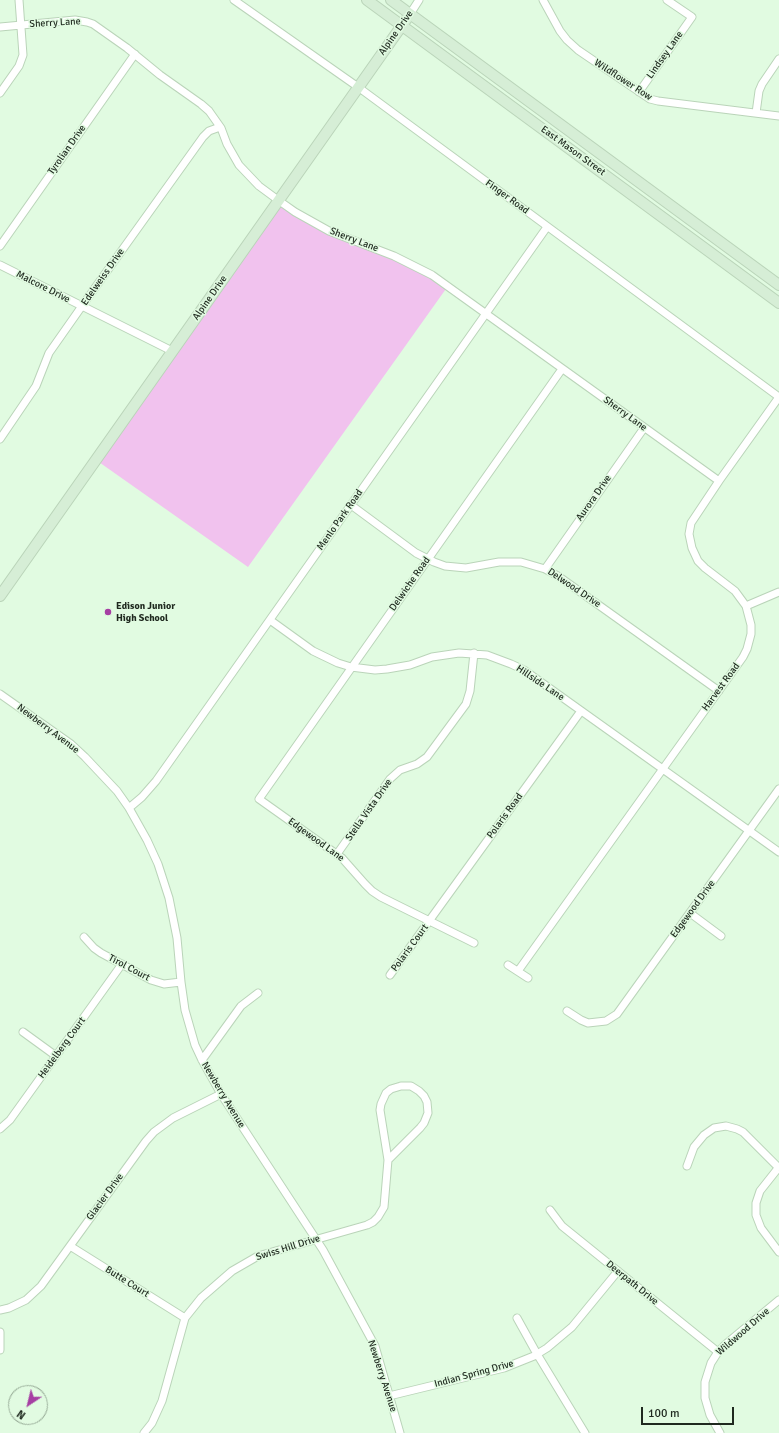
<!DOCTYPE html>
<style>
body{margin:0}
#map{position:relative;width:779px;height:1433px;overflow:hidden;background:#e1fbe1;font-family:Signika,sans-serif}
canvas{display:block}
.north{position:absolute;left:8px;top:1385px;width:40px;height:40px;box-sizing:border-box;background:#e1fbe1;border:1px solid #93a793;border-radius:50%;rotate:215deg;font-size:11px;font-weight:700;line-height:16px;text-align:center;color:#1f291f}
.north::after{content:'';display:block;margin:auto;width:14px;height:18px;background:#a63fa3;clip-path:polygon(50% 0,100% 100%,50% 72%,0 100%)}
.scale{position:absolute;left:641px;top:1407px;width:93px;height:18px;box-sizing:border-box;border:2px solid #1f291f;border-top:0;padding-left:5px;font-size:12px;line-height:14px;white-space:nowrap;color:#1f291f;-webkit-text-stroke:3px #e1fbe1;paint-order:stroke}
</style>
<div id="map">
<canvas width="779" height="1433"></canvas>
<div class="north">N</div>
<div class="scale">100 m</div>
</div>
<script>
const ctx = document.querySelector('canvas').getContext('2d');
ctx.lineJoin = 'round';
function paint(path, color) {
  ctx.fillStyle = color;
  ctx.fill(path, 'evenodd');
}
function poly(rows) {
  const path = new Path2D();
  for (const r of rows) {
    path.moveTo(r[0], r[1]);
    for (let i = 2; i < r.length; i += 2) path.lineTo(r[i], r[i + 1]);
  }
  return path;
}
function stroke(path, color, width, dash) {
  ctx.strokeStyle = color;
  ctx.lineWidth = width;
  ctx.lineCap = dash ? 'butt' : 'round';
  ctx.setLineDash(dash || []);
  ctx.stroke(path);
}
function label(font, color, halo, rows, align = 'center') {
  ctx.font = font + ' Signika,sans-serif';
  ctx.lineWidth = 3;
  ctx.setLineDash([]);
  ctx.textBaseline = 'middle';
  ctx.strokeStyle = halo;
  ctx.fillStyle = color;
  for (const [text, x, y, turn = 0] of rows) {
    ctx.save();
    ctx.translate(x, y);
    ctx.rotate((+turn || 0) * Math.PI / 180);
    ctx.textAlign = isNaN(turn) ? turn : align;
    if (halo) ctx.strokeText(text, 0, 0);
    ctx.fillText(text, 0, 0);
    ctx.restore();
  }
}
const green = poly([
 [278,200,295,212,374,248,448,286,248,567,96,460]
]);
const street = poly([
 [234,0,358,87,779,397,719,481,691,523,689,534,692,548,698,561,705,568,735,591,746,606,751,625,751,634,747,649,743,657,518,971],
 [543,0,560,31,567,40,578,50,650,99,658,101,779,116],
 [410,14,419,0],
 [0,27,75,20,87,22,93,24,127,48,160,75,201,104,209,111,221,128,227,144,239,165,259,186,278,200,295,212,329,231,394,256,432,275,719,481],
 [639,92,692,17,667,0],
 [0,93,19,66,23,55,19,0],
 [756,113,759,91,762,84,779,59],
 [0,246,135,54],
 [0,265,172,351],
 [0,439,36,386,49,353,82,306,203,137,209,131,220,127],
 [351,505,416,553,434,562,445,566,466,568,499,562,521,562,545,569,558,576,719,691],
 [545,569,644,428],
 [746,606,779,592],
 [270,620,313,651,338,663,351,667,375,670,387,669,410,665,432,657,459,653,487,655,511,664,524,670,779,852],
 [0,694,71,744,85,757,117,791,129,808,147,840,158,864,169,898,177,938,181,982,185,1010,195,1045,202,1060,221,1094,323,1250,375,1346,400,1433],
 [129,808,142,797,156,781,547,227],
 [337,854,390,779,400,770,417,764,427,757,466,704,470,691,474,653],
 [690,913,721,936],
 [84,937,94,948,101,953,151,980,164,984,181,982],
 [474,943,381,897,372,891,365,884,342,858,259,799,562,369],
 [508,965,528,978],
 [390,975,581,711],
 [567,1011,581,1020,588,1023,606,1021,617,1014,779,789],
 [23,1032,56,1056],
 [202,1060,241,1006,258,993],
 [401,1086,411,1086,419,1091,424,1096,427,1102,428,1113,424,1123,420,1128,388,1160,380,1110,381,1104,386,1093,391,1089,401,1086],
 [0,1129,10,1120,122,964],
 [687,1166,694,1147,704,1135,714,1128,726,1126,737,1129,743,1132,778,1167],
 [779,1167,760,1191,756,1203,756,1215,761,1228,779,1252],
 [550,1210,562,1226,718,1352],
 [70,1246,185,1318],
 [0,1310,9,1308,26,1300,41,1286,146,1141,154,1132,173,1118,221,1094],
 [517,1318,537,1354,585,1433],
 [0,1332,0,1350],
 [389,1396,504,1368,534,1356,547,1348,572,1327,618,1271],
 [144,1433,152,1423,162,1401,185,1318,201,1298,232,1271,258,1256,367,1225,373,1222,378,1217,384,1207,388,1160],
 [720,1433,710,1415,705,1398,705,1382,711,1363,718,1352,726,1344,779,1300]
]);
const secondary = poly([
 [367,0,779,303],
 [391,0,779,285],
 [0,596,410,14]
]);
const markers = [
 [108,612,4,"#a63fa3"]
];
const streetNames = [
 ["Sherry Lane",55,23,-3],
 ["Alpine Drive",396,33,-55],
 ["Lindsey Lane",665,55,-55],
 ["Wildflower Row",623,80,33],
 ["Tyrolian Drive",67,150,-55],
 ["East Mason Street",573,151,36],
 ["Finger Road",507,197,36],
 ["Sherry Lane",354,240,21],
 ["Edelweiss Drive",103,277,-55],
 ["Malcore Drive",43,287,27],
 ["Alpine Drive",210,298,-55],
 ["Sherry Lane",625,414,36],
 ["Aurora Drive",594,498,-55],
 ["Menlo Park Road",340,520,-55],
 ["Delwiche Road",410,584,-55],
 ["Delwood Drive",574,588,34],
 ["Hillside Lane",540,683,34],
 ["Harvest Road",721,687,-54],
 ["Newberry Avenue",48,729,37],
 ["Stella Vista Drive",369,810,-55],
 ["Polaris Road",505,816,-54],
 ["Edgewood Lane",316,840,36],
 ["Edgewood Drive",693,909,-54],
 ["Polaris Court",410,948,-54],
 ["Tirol Court",129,968,28],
 ["Heidelberg Court",62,1048,-54],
 ["Newberry Avenue",223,1095,59],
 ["Glacier Drive",105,1197,-54],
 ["Swiss Hill Drive",288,1248,-17],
 ["Butte Court",127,1282,32],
 ["Deerpath Drive",632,1283,39],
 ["Wildwood Drive",743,1332,-41],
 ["Indian Spring Drive",474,1374,-15],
 ["Newberry Avenue",382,1376,72]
];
const poiNames = [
 ["Edison Junior",116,606],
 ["High School",116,618]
];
paint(green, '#f1c2ee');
stroke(street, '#bad4b9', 9);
stroke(secondary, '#bad4b9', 12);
stroke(street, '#fff', 7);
stroke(secondary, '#d6eed6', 10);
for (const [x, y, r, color] of markers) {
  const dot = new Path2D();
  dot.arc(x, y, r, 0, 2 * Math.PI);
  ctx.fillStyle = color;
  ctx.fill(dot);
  stroke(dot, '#e1fbe1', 1.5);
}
label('10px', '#1f291f', '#e1fbe1', streetNames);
label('bold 10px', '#1f291f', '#e1fbe1', poiNames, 'left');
</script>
